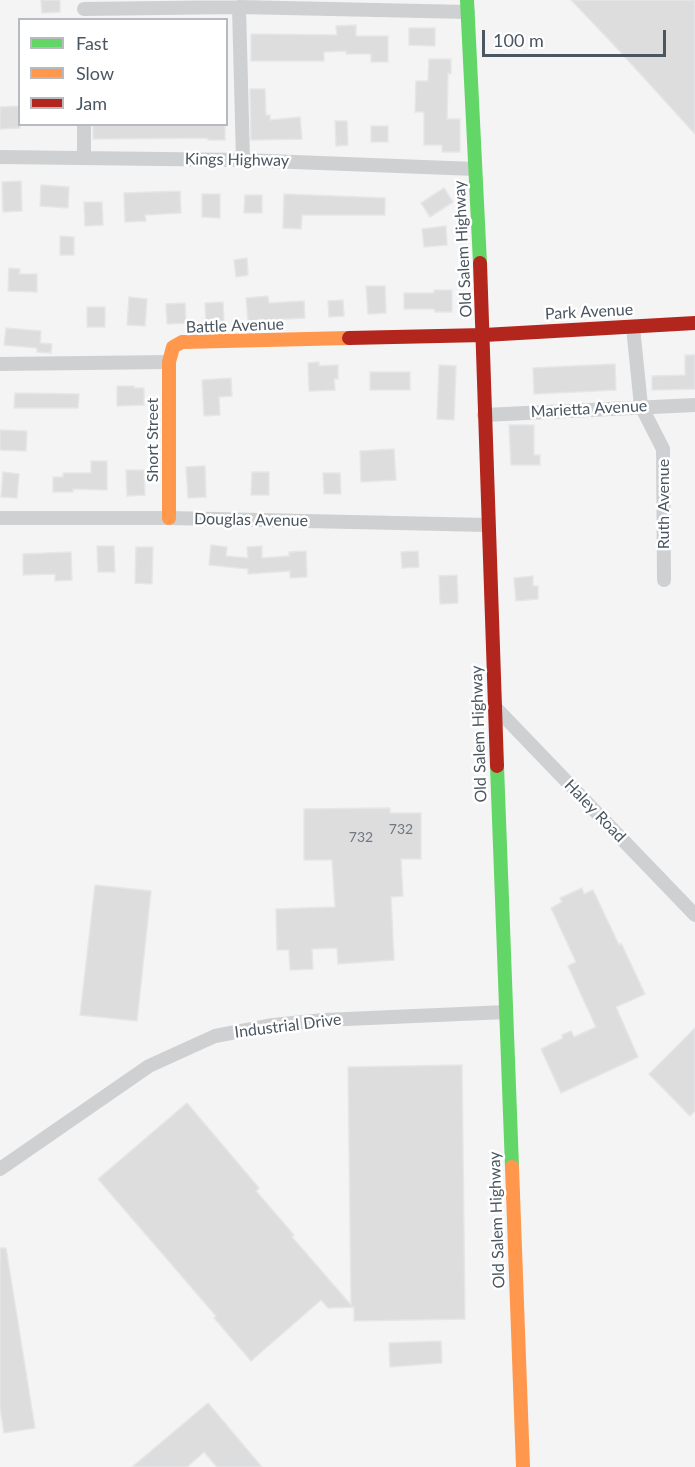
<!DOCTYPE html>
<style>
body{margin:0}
#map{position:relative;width:695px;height:1467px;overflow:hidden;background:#f4f4f4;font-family:Lato,sans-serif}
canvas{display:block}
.legend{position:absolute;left:18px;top:18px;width:210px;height:108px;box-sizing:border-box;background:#fff;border:2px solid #b7bbc0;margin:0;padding:8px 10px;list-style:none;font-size:18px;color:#4a5661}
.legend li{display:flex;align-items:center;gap:12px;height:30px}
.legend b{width:30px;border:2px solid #b7bbc0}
.scale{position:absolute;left:482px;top:30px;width:184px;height:27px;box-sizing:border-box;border:3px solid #4a5661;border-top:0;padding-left:8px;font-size:18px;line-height:21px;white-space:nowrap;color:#4a5661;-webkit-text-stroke:4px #fff;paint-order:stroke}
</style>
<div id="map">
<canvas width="695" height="1467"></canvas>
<ul class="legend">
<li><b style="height:8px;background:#63d668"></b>Fast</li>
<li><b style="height:8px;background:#ff974d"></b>Slow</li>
<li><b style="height:8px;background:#b3261e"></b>Jam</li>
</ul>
<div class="scale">100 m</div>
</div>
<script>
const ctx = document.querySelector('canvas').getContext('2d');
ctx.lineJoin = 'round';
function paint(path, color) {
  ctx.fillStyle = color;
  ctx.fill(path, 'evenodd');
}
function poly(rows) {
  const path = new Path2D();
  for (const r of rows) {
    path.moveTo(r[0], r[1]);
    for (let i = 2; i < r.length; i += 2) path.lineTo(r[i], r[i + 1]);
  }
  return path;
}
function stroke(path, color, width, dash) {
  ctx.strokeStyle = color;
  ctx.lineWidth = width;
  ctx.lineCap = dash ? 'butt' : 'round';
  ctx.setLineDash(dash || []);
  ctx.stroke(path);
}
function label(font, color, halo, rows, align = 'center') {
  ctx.font = font + ' Lato,sans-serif';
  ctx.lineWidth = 5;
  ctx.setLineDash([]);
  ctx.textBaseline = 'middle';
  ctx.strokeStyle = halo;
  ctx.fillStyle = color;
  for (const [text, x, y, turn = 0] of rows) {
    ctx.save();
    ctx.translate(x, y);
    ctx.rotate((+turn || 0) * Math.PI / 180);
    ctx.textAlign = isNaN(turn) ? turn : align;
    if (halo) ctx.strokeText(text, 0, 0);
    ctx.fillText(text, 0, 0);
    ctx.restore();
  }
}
const building = poly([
 [41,0,60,0,60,12,42,13,41,0],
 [571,0,695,0,695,134,614,45,571,0],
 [356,25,356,36,388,36,388,62,371,62,371,54,346,54,346,51,324,52,324,61,251,61,251,34,337,35,336,26,356,25],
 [409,28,435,28,435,46,409,45,409,28],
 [429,59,451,59,451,74,448,73,447,119,460,119,460,152,442,152,442,145,424,145,424,112,415,112,416,81,428,81,429,59],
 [250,89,265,89,266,115,270,115,270,120,300,117,302,139,251,140,250,89],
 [20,106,20,128,0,129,0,107,20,106],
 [335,121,347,121,348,145,336,146,335,121],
 [93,124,225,124,225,140,208,140,208,138,93,139,93,124],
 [371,126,388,126,388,142,371,142,371,126],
 [21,181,22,211,3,212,2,182,21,181],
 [41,185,69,187,68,208,40,206,41,185],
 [444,188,453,202,430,217,421,203,444,188],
 [180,191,181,213,145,215,146,221,125,222,124,193,180,191],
 [202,194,220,194,220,218,202,217,202,194],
 [284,194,385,198,385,215,302,215,301,229,283,228,284,194],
 [245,195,262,195,262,213,244,213,245,195],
 [84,202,102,202,103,225,85,226,84,202],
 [446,226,447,245,424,247,422,229,446,226],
 [60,236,74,237,74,255,60,255,60,236],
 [247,258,248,275,236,277,234,260,247,258],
 [9,268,20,269,19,274,37,274,37,292,8,291,9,268],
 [366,286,385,286,386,313,368,314,366,286],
 [434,290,452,290,452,312,435,312,434,309,404,309,404,293,434,293,434,290],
 [268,296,269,303,304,301,305,318,248,321,246,298,268,296],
 [129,297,147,299,145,326,127,325,129,297],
 [343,300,344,316,329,317,328,301,343,300],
 [223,302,224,321,206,322,205,303,223,302],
 [185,303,186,323,167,324,166,304,185,303],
 [87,307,105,307,105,327,87,327,87,307],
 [6,328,41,331,40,343,52,344,51,353,37,352,37,348,4,345,6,328],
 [685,355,695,355,695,389,652,390,652,376,685,375,685,355],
 [319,362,319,366,338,365,338,379,334,379,335,390,309,391,308,363,319,362],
 [615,364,616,390,534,394,533,368,615,364],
 [439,365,456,366,454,420,437,419,439,365],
 [370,372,410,372,410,390,370,390,370,372],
 [231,378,232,396,219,397,220,415,204,416,202,380,231,378],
 [117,386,134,386,134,388,144,388,144,405,117,406,117,386],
 [15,393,79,394,78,408,14,408,15,393],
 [509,425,534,425,534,455,540,455,540,465,511,465,509,425],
 [0,430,27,431,26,451,0,450,0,430],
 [394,449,396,480,361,482,360,451,394,449],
 [91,461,107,461,107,490,73,489,73,492,53,492,53,477,63,477,63,473,91,473,91,461],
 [205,466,206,497,188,498,186,467,205,466],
 [126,470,144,470,145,495,127,496,126,470],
 [3,472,19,474,17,498,1,497,3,472],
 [252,472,269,472,269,495,251,495,252,472],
 [323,473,340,473,341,494,324,494,323,473],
 [211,545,227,547,226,556,248,558,247,547,262,546,262,558,289,556,289,552,306,551,307,577,290,578,290,571,248,574,248,569,209,565,211,545],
 [97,546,114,546,115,572,98,572,97,546],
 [136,547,153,547,152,584,135,583,136,547],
 [418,551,419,567,402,568,401,552,418,551],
 [71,552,72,580,55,581,55,574,23,575,23,554,71,552],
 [457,575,458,603,440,604,439,576,457,575],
 [533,576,533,586,538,586,538,599,516,601,514,578,533,576],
 [390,808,390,813,421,813,421,859,401,859,403,896,391,897,394,960,338,964,337,948,312,949,313,969,290,970,289,950,277,950,276,909,335,907,332,860,304,860,304,809,390,808],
 [95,885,151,891,137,1021,80,1015,95,885],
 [582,888,584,894,593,890,619,945,621,943,645,994,616,1007,638,1057,561,1093,541,1049,563,1038,562,1035,571,1031,574,1037,596,1027,568,966,576,962,551,908,562,902,560,898,582,888],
 [695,1028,695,1111,690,1116,649,1074,695,1028],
 [462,1065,465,1319,354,1321,354,1307,328,1308,321,1300,251,1361,214,1318,216,1316,98,1179,187,1103,259,1188,256,1191,294,1235,292,1237,351,1305,348,1067,462,1065],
 [0,1248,6,1248,35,1428,4,1433,0,1407,0,1248],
 [441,1341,442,1363,390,1367,389,1343,441,1341],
 [208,1403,262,1467,217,1467,204,1452,187,1467,132,1467,208,1403]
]);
const street = poly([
 [239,7,243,160],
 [84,9,239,7,468,12],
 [84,124,84,157],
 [0,157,243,160,475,169],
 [633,327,641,406,663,449,664,580],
 [0,364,169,362],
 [484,415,695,405],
 [0,518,169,518,488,525],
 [495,707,695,915],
 [0,1169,149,1066,215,1036,273,1025,324,1020,506,1012]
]);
const fast = poly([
 [467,0,480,263],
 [497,766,512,1167]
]);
const slow = poly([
 [169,518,169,362,173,347,182,342,349,338],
 [512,1167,523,1467]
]);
const jam = poly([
 [480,263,497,766],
 [349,338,484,335,695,323]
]);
const numberNames = [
 ["732",401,829],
 ["732",361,837]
];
const streetNames = [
 ["Kings Highway",237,160,1],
 ["Old Salem Highway",463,249,-93],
 ["Park Avenue",589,312,-3],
 ["Battle Avenue",235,326,-2],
 ["Marietta Avenue",589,409,-3],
 ["Short Street",153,440,-90],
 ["Ruth Avenue",664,504,-90],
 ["Douglas Avenue",251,520,1],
 ["Old Salem Highway",479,734,-92],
 ["Haley Road",595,811,46],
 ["Industrial Drive",288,1026,-7],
 ["Old Salem Highway",497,1220,-92]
];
paint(building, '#ddddde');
stroke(building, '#e5e6e7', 1.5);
stroke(street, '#ced0d2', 14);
stroke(fast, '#63d668', 14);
stroke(slow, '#ff974d', 14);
stroke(jam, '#b3261e', 14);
label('14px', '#707881', null, numberNames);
label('16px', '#4a5661', '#fff', streetNames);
</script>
